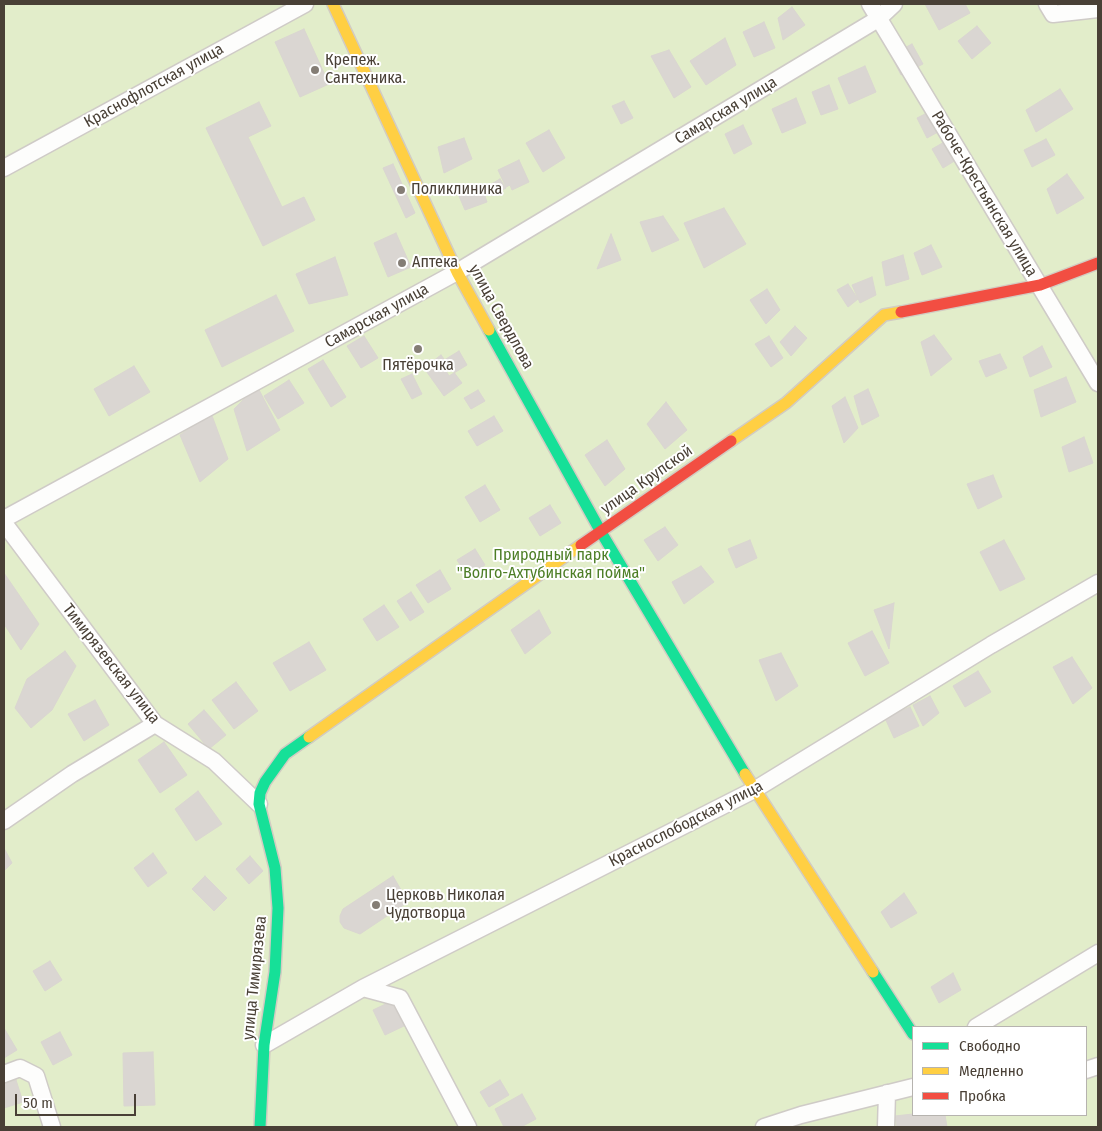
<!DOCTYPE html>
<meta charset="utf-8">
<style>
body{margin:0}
#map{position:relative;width:1102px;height:1131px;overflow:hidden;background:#f2efeb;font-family:"Fira Sans Condensed",sans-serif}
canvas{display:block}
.frame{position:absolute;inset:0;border:5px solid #494036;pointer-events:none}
.legend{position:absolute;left:912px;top:1026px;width:175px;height:90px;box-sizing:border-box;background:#fff;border:1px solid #b6b3af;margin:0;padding:6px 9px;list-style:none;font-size:15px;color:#494036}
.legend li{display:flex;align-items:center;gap:10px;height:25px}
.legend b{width:25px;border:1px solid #b6b3af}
.scale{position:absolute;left:15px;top:1094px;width:121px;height:22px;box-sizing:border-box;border:2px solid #494036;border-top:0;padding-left:6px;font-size:15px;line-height:18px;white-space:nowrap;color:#494036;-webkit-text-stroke:4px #fff;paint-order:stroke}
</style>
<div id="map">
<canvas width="1102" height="1131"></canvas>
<div class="frame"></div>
<ul class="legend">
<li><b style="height:6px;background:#16e098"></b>Свободно</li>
<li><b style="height:6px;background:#ffcf43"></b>Медленно</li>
<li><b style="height:6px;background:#f24e42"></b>Пробка</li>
</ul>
<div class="scale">50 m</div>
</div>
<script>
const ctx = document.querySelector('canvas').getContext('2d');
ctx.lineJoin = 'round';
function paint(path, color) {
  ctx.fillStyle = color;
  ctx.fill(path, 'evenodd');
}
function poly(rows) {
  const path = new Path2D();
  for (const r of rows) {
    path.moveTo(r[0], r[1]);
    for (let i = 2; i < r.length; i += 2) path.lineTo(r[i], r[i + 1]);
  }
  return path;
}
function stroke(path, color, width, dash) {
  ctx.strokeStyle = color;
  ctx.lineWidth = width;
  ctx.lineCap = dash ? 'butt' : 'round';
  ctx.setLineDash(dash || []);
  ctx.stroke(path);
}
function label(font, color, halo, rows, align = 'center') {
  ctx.font = font + ' "Fira Sans Condensed",sans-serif';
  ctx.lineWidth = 4;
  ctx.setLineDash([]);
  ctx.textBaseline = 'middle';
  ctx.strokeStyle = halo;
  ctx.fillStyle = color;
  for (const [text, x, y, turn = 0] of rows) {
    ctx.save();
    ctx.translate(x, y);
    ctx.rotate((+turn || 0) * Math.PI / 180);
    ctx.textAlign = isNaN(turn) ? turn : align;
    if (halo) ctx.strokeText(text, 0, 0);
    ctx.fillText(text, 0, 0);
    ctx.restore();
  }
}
const green = poly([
 [4,4,1098,4,1098,1127,4,1127],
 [913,1027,1086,1027,1086,1115,913,1115]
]);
const building = poly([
 [925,4,965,4,970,13,939,30,925,4],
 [792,7,805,25,783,40,778,18,792,7],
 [764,22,775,48,754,57,743,32,764,22],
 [977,26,991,43,972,59,958,41,977,26],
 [304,29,329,84,300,97,275,42,304,29],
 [725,38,736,65,706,85,690,61,725,38],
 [912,44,923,64,901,75,891,55,912,44],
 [669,50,691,87,674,98,651,56,669,50],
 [865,66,876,92,849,104,838,78,865,66],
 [829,85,838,109,821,115,812,92,829,85],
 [1060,89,1073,109,1036,132,1026,110,1060,89],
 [796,98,806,123,782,133,772,109,796,98],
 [624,101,633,118,621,124,612,106,624,101],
 [259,102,271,126,248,137,282,207,304,197,315,220,263,246,206,128,259,102],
 [941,106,951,125,927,138,917,118,941,106],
 [743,125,752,144,734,154,725,134,743,125],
 [549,130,565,158,543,172,526,143,549,130],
 [955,136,966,154,943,168,932,149,955,136],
 [464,138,472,159,444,173,438,147,464,138],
 [1046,139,1055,155,1032,167,1024,150,1046,139],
 [519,160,529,182,512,190,510,185,506,187,498,170,519,160],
 [393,164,415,213,406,218,383,168,393,164],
 [1067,174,1084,198,1057,214,1047,189,1067,174],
 [500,179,506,188,492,196,486,187,500,179],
 [482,187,487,202,465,210,459,196,482,187],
 [724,208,746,244,704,268,684,223,724,208],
 [663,216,679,240,652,252,640,222,663,216],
 [396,233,411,267,388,277,374,243,396,233],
 [611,234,621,260,597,269,611,234],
 [931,245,942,267,922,275,914,253,931,245],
 [903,255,909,279,886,286,882,262,903,255],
 [335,257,348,295,309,304,296,274,335,257],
 [872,277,876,295,860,303,852,285,872,277],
 [848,284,858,299,848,307,837,290,848,284],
 [767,289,780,310,766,324,750,300,767,289],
 [276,295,294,331,222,367,205,330,276,295],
 [795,326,807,338,791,356,780,342,795,326],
 [934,335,952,359,931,376,921,342,934,335],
 [364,336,378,358,361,368,347,346,364,336],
 [769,336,783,358,771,367,755,344,769,336],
 [1042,346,1052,367,1030,377,1023,357,1042,346],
 [459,351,467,365,449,376,441,362,459,351],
 [1000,354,1007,368,986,377,979,361,1000,354],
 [441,355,462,383,444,396,424,368,441,355],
 [323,360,346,397,331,407,308,369,323,360],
 [134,366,150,392,109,416,94,389,134,366],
 [412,374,422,394,412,399,401,379,412,374],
 [1066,377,1076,402,1041,417,1034,390,1066,377],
 [289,380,304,403,278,419,264,396,289,380],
 [257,386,280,430,247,451,234,409,257,386],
 [868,389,879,416,862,425,854,396,868,389],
 [478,390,485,401,471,409,464,398,478,390],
 [845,397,858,428,844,443,832,406,845,397],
 [666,402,687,430,665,449,647,424,666,402],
 [211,413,228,459,200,482,180,435,211,413],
 [494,416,503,431,477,446,468,431,494,416],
 [1084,437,1093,463,1069,472,1062,447,1084,437],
 [607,440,625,469,605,486,585,455,607,440],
 [993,475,1002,497,978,509,967,484,993,475],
 [485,485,500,510,480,522,465,497,485,485],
 [550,505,561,523,540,536,529,518,550,505],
 [665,527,678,545,658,561,644,540,665,527],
 [750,540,757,558,736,568,728,549,750,540],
 [1004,540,1025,579,1000,591,980,552,1004,540],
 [475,549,485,565,467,576,457,560,475,549],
 [701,566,714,582,684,604,672,582,701,566],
 [440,570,451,589,428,603,416,585,440,570],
 [4,573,39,624,21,650,4,624,4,573],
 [411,592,424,612,410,621,397,601,411,592],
 [894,603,889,649,874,610,894,603],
 [384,605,399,627,377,641,363,619,384,605],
 [539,610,551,633,525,654,511,630,539,610],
 [872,631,889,663,865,676,848,643,872,631],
 [309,642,326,670,290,691,273,663,309,642],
 [65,651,76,666,52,710,31,728,15,708,27,679,65,651],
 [781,653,798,686,776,701,759,660,781,653],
 [1072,657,1092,688,1073,704,1053,667,1072,657],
 [978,671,991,692,965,707,953,686,978,671],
 [236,682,258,711,234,729,212,700,236,682],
 [930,696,939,713,923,726,913,705,930,696],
 [95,700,109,725,84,741,68,714,95,700],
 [910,707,919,726,894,738,885,718,910,707],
 [204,710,226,735,209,749,188,724,204,710],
 [164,742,187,775,160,793,138,760,164,742],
 [198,791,222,824,196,841,175,809,198,791],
 [4,848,12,863,4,871,4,848],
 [153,853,167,873,148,887,134,868,153,853],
 [250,856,263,871,249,884,236,869,250,856],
 [205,876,227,898,214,911,192,889,205,876],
 [393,876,408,902,360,934,344,928,340,922,340,916,343,909,393,876],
 [904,893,917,913,891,928,881,912,904,893],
 [50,961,62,980,45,991,33,971,50,961],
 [953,973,961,990,939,1003,931,987,953,973],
 [394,1000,406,1025,385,1035,373,1010,394,1000],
 [4,1028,17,1050,4,1058,4,1028],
 [60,1032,72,1055,53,1065,41,1042,60,1032],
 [153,1052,155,1105,124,1106,123,1053,153,1052],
 [16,1080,23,1102,4,1108,4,1084,16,1080],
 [500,1080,509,1095,489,1107,480,1092,500,1080],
 [522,1094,536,1119,521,1127,504,1127,495,1109,522,1094],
 [913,1114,945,1115,947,1127,897,1127,895,1116,913,1114]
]);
const street = poly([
 [870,4,1098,383],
 [1047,4,1053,14,1098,9],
 [4,168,305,4],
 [4,519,457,272,878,19,894,4],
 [4,523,155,724,214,761,259,804],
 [4,821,72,774,155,724],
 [363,988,400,998,468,1127],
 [976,1027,1098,953],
 [264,1045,363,988,754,790,991,645,1098,583],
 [1086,1070,1098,1066],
 [4,1074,20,1068,36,1076,52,1127],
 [764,1127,801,1115,913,1087],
 [886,1127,887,1093]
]);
const fast = poly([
 [489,330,601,532,745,774],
 [873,972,913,1034],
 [260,1127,264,1045,275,972,278,908,275,868,259,804,260,793,265,782,285,754,309,737]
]);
const slow = poly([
 [333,4,457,272,489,330],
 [731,441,786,403,884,315,901,312],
 [309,737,581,545],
 [745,774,873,972]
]);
const jam = poly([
 [901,312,1040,285,1098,263],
 [581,545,731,441]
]);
const markers = [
 [315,70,5,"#847d75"],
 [401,190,5,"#847d75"],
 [402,263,5,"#847d75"],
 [418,349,5,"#847d75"],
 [376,905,5,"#847d75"]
];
const poiNames = [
 ["Крепеж.",325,61],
 ["Сантехника.",325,79],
 ["Поликлиника",411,190],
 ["Аптека",412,263],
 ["Пятёрочка",418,366,"center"],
 ["Церковь Николая",386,896],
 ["Чудотворца",386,914]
];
const streetNames = [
 ["Краснофлотская улица",154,86,-29],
 ["Самарская улица",726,111,-31],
 ["Рабоче-Крестьянская улица",984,194,59],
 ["Самарская улица",377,316,-29],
 ["улица Свердлова",501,317,61],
 ["улица Крупской",647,480,-35],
 ["Тимирязевская улица",111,664,52],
 ["Краснослободская улица",686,824,-27],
 ["улица Тимирязева",255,978,-84]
];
const parkNames = [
 ["Природный парк",551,556],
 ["\"Волго-Ахтубинская пойма\"",551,574]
];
paint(green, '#e2edca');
paint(building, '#dad6d2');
stroke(building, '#dad6d1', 1);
stroke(street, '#cfcbc7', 19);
stroke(fast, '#d2ccc2', 14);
stroke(slow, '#d2ccc2', 14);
stroke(jam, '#d2ccc2', 14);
stroke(street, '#fdfdfc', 16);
stroke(fast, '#16e098', 11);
stroke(slow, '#ffcf43', 11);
stroke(jam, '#f24e42', 11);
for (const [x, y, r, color] of markers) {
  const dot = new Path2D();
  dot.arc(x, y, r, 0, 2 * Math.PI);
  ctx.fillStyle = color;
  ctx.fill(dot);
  stroke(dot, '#fff', 2);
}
label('16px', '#494036', '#fff', poiNames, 'left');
label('16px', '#494036', '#fff', streetNames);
label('16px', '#4d7e26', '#fff', parkNames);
</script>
